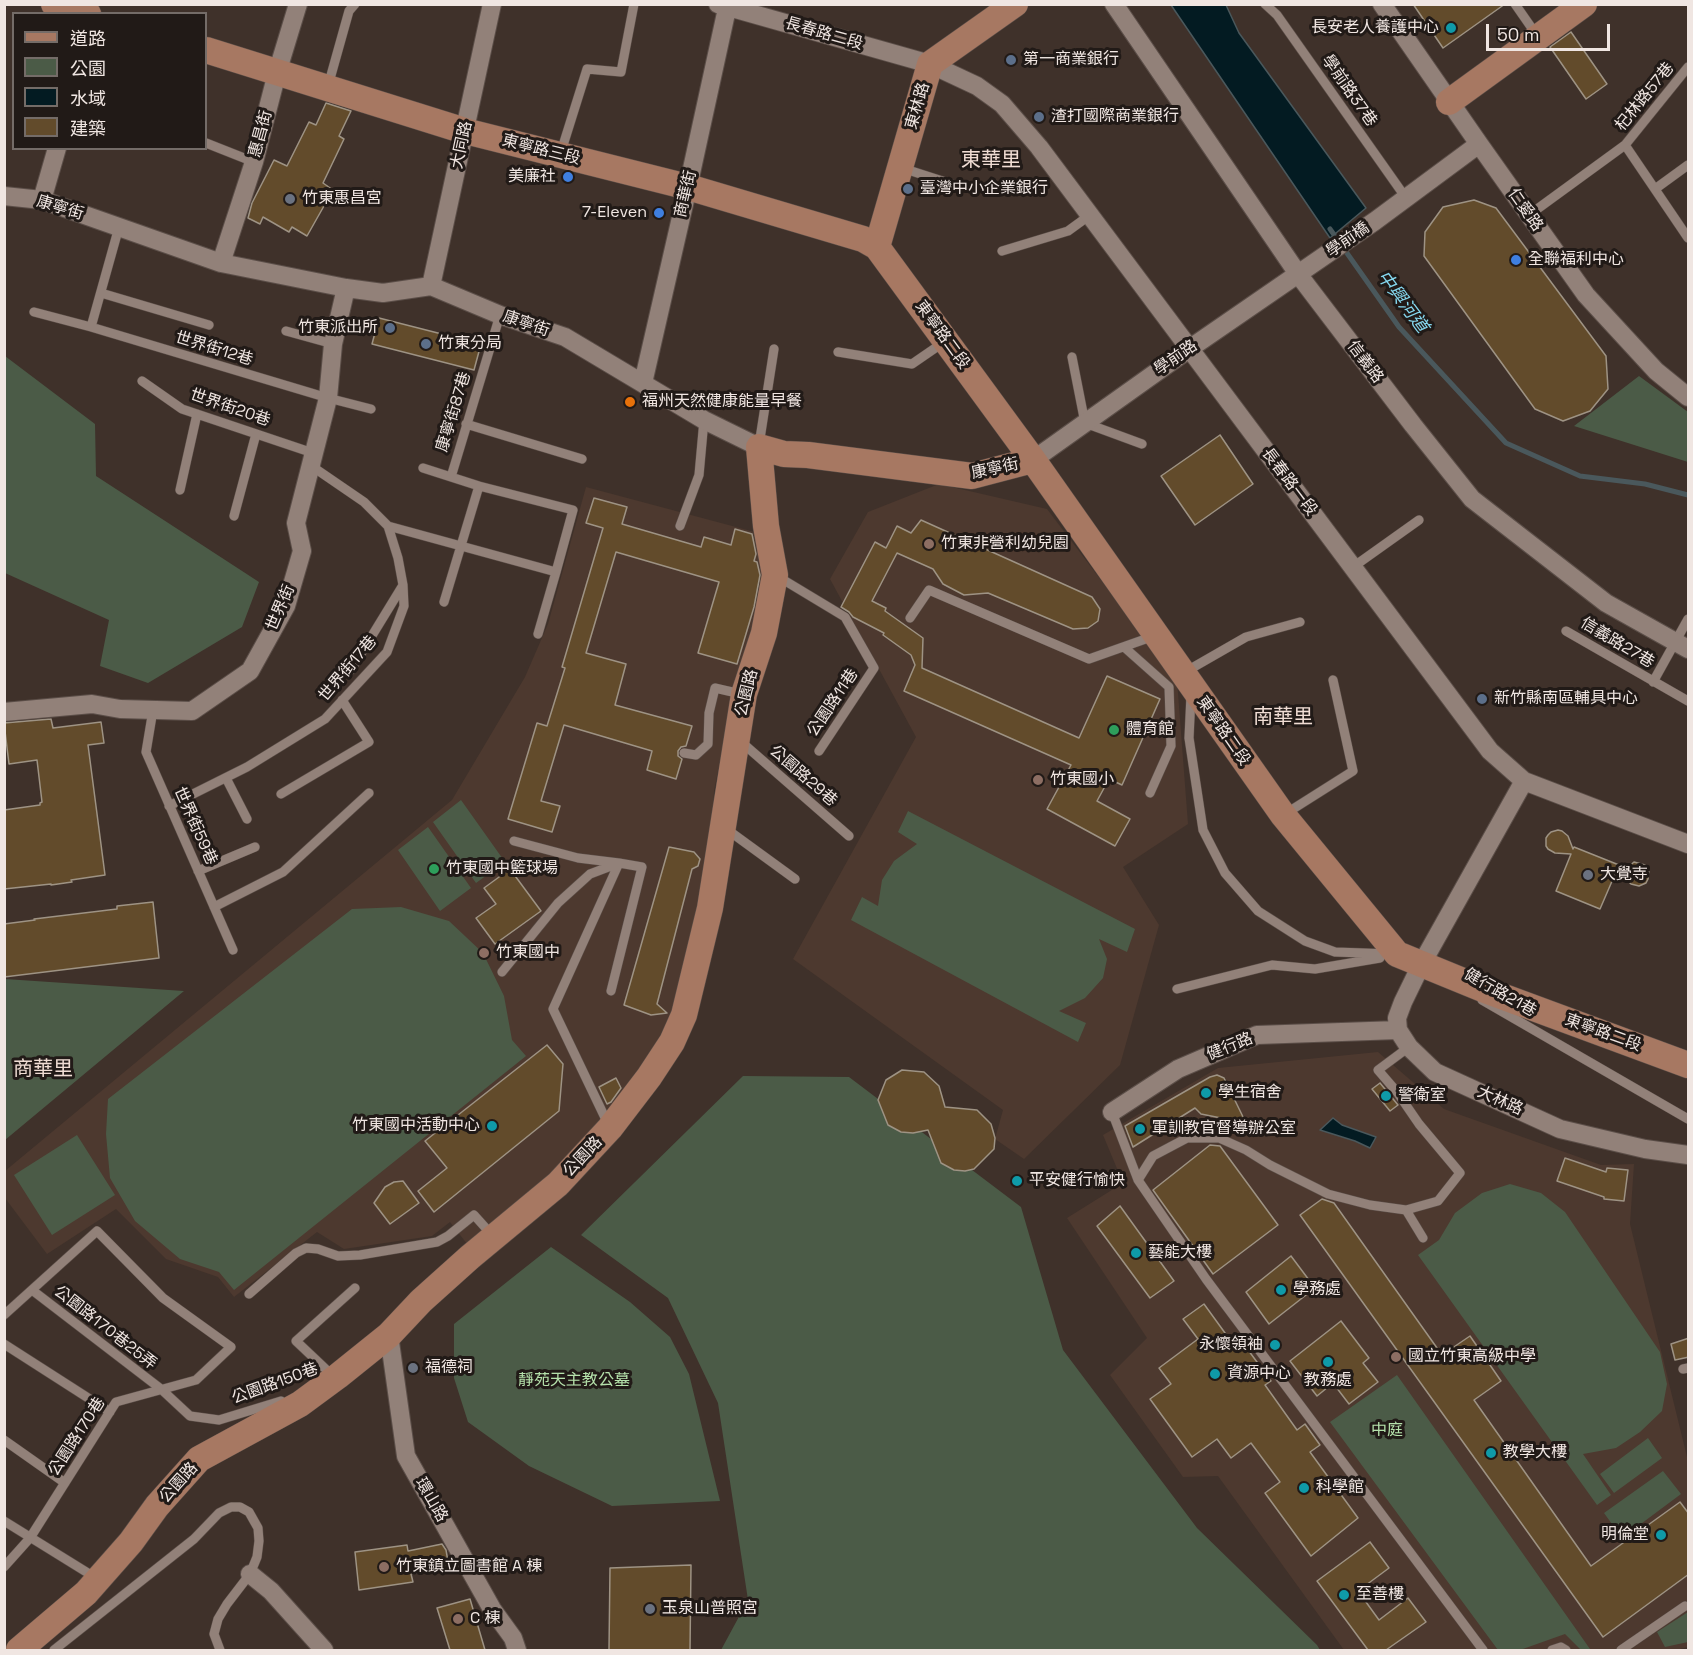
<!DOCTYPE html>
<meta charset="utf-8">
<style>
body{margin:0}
#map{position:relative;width:1693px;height:1655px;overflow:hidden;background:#3f312a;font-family:"Space Grotesk","Noto Sans TC",sans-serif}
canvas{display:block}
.frame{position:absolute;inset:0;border:6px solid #f0e6e2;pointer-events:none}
.legend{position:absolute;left:12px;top:12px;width:195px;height:138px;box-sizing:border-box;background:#211a17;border:2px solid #746c68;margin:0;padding:8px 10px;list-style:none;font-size:18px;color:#f0e6e2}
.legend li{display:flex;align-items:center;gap:12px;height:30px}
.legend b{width:30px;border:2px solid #746c68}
.scale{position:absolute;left:1486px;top:24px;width:124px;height:27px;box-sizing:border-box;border:3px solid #f0e6e2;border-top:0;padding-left:8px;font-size:18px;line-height:21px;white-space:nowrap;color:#f0e6e2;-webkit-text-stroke:4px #211a17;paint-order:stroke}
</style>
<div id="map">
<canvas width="1693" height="1655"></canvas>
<div class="frame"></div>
<ul class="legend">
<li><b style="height:8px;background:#a77862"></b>道路</li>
<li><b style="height:16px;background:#4b5b47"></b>公園</li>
<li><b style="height:16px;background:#031b22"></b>水域</li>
<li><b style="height:16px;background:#624b2b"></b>建築</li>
</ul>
<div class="scale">50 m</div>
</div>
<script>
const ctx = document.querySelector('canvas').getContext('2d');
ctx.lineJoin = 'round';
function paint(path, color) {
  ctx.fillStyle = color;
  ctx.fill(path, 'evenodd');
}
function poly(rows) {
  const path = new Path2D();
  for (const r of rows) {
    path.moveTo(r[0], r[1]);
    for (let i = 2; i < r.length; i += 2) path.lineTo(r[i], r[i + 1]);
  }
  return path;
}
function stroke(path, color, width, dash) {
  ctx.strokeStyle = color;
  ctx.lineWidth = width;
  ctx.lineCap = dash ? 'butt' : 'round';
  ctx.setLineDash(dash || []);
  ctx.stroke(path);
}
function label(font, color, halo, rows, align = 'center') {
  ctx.font = font + ' "Space Grotesk","Noto Sans TC",sans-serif';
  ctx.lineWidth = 6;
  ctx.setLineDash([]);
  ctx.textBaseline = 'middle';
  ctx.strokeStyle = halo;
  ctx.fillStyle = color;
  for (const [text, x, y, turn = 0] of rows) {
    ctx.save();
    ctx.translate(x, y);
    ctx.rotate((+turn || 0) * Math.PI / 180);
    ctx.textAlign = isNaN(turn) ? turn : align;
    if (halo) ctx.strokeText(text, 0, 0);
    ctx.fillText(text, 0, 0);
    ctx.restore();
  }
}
const built = poly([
 [939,484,1047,509,1177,680,1188,824,1123,867,1159,925,1120,1065,1024,1159,995,1139,1003,1110,793,959,916,737,830,579,868,512],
 [586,487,766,535,769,568,736,682,714,791,710,892,689,1014,602,1141,471,1249,450,1222,432,1236,344,1249,317,1232,234,1297,218,1277,166,1259,116,1209,47,1254,5,1198,5,1171,452,800,525,677,548,624],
 [1378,1052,1444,1109,1601,1165,1634,1164,1630,1224,1688,1461,1688,1647,1676,1650,1344,1650,1218,1476,1183,1477,1110,1375,1147,1338,1067,1218,1123,1183,1103,1135,1218,1068]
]);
const green = poly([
 [5,356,95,424,96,476,259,582,242,627,148,683,100,666,109,620,5,573],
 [1639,376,1688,412,1688,462,1574,426],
 [461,800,505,862,476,883,433,822],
 [908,811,1135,929,1127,952,1099,939,1107,959,1103,978,1085,998,1059,1011,1086,1023,1078,1042,851,920,862,897,878,906,882,880,894,861,917,844,898,832],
 [428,827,471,888,440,911,398,850],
 [401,907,449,921,483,953,504,996,512,1040,526,1056,234,1290,219,1272,180,1259,135,1221,110,1178,106,1134,108,1099,352,909],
 [5,979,184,991,5,1140],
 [743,1076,849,1077,1021,1207,1063,1350,1197,1528,1317,1645,1320,1650,721,1650,748,1600,718,1403,668,1298,581,1235],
 [77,1135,115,1195,52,1235,14,1175],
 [1510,1184,1541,1193,1565,1212,1660,1352,1667,1384,1662,1411,1640,1432,1616,1448,1583,1454,1611,1495,1597,1505,1418,1255,1439,1240,1455,1213,1482,1193],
 [551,1247,630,1302,670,1337,689,1374,720,1501,612,1506,529,1466,468,1422,454,1378,454,1324],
 [1397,1375,1590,1649,1581,1650,1565,1634,1520,1650,1498,1650,1330,1422],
 [1648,1438,1662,1458,1614,1493,1600,1474],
 [1663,1471,1681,1494,1622,1538,1604,1513],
 [1688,1612,1688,1642,1665,1647,1657,1632]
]);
const water = poly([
 [1171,5,1226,5,1239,33,1366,208,1330,238,1171,5],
 [1333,1118,1342,1125,1376,1137,1370,1148,1355,1141,1320,1130,1333,1118]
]);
const stream = poly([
 [1330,229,1399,327,1506,443,1580,476,1645,484,1688,495]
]);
const building = poly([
 [1413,4,1505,4,1443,48,1413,4],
 [1571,32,1607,84,1586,99,1550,47,1571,32],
 [326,103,351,111,339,136,344,139,323,183,333,190,307,236,292,227,289,232,263,217,260,224,248,218,252,203,274,160,287,166,309,122,316,125,326,103],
 [1474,200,1496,208,1606,356,1608,389,1590,411,1563,421,1535,409,1424,256,1425,232,1443,207,1474,200],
 [379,318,481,344,474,370,372,344,379,318],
 [1220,435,1253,484,1195,525,1161,476,1220,435],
 [594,498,627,507,622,524,701,547,704,537,731,545,735,529,752,534,756,554,754,561,757,562,760,575,754,607,737,664,698,653,719,582,616,552,586,653,626,664,615,705,692,726,686,746,681,747,678,751,678,756,682,759,676,779,647,770,652,751,564,725,541,801,560,806,552,832,508,819,537,723,547,726,565,668,562,667,603,528,586,523,594,498],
 [921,520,1092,597,1100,609,1098,621,1088,628,1073,629,988,593,964,595,943,584,933,569,897,553,872,601,886,608,885,611,923,638,922,668,1079,738,1107,676,1160,699,1122,785,1109,779,1097,801,1130,819,1115,846,1047,809,1071,765,904,691,915,665,911,655,883,635,884,633,853,617,849,612,841,607,875,542,886,548,897,526,911,533,921,520],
 [51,719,53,728,101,722,104,743,88,745,105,875,71,880,72,882,51,885,51,884,4,889,4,810,40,805,40,803,42,802,37,760,9,764,4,723,51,719],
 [1558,830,1562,831,1568,836,1573,849,1574,847,1619,865,1600,909,1556,891,1571,854,1555,853,1548,849,1546,846,1546,838,1548,835,1551,832,1558,830],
 [669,847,694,852,700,859,698,866,692,869,657,1004,667,1013,651,1015,624,1005,669,847],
 [1634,862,1645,865,1649,872,1648,879,1646,883,1639,886,1631,884,1620,874,1634,862],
 [510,869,541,911,495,944,476,918,496,904,484,888,510,869],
 [153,902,159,958,4,977,4,924,35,920,34,919,117,909,117,906,153,902],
 [547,1045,563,1064,559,1111,434,1212,418,1191,447,1168,425,1141,547,1045],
 [902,1070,924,1072,939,1086,945,1107,977,1110,991,1124,995,1138,994,1149,974,1169,965,1171,954,1170,941,1163,928,1130,913,1133,901,1132,888,1125,878,1100,886,1080,902,1070],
 [1217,1075,1224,1078,1246,1123,1201,1114,1195,1108,1133,1147,1125,1126,1210,1077,1217,1075],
 [616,1078,621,1088,611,1102,607,1104,599,1087,616,1078],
 [1380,1083,1398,1105,1390,1111,1372,1089,1380,1083],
 [1210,1145,1220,1146,1278,1225,1213,1274,1153,1190,1210,1145],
 [1565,1158,1606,1172,1607,1168,1628,1170,1624,1201,1604,1199,1604,1197,1557,1181,1565,1158],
 [403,1181,419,1203,390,1224,374,1203,385,1187,394,1182,403,1181],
 [1322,1199,1334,1203,1442,1355,1470,1336,1501,1381,1474,1400,1591,1566,1680,1502,1689,1514,1689,1574,1603,1637,1300,1215,1322,1199],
 [1120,1206,1174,1281,1150,1298,1097,1226,1120,1206],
 [1291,1256,1315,1288,1269,1324,1246,1292,1291,1256],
 [1204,1304,1233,1344,1240,1339,1271,1381,1265,1385,1297,1430,1305,1424,1320,1445,1310,1452,1358,1518,1311,1556,1265,1493,1280,1482,1251,1443,1231,1458,1217,1439,1192,1457,1150,1399,1171,1384,1159,1368,1198,1339,1183,1319,1204,1304],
 [1341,1321,1369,1358,1363,1363,1378,1382,1349,1404,1333,1383,1317,1396,1290,1361,1341,1321],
 [1689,1338,1689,1357,1675,1360,1671,1344,1689,1338],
 [1370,1542,1389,1568,1358,1591,1379,1620,1408,1598,1426,1622,1386,1650,1368,1650,1317,1581,1370,1542],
 [442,1544,446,1550,449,1567,411,1574,413,1582,359,1590,355,1552,407,1545,408,1551,442,1544],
 [691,1565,690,1650,609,1650,610,1568,691,1565],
 [470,1599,485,1650,450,1650,437,1608,470,1599]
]);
const lane = poly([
 [1265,4,1277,15,1406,198],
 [1515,4,1538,37],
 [328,86,349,11,355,4],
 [206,143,254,162],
 [1625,145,1688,238],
 [560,155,587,69,621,72,634,4],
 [902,168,961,187],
 [1655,189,1688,165],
 [1529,215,1625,145,1688,67],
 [1002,251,1068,231,1090,215],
 [101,293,209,325],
 [34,312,91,327,119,227],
 [91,327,328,398,371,409],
 [286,331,333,344],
 [838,352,912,364,944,342],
 [1072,357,1085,423,1142,444],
 [142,381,182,409,313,453],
 [466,424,582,459],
 [759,445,774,349],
 [423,468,451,477],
 [479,486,573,510,556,572],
 [180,490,197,414],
 [234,516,256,434],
 [388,526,556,572,538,634],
 [680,526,699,475,704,420],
 [1353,567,1419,520],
 [777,576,845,617,874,668,819,751],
 [444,602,479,486,451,477,500,315],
 [910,618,929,590,1089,659,1154,636],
 [1566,631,1688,701],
 [1124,647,1169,687,1171,746,1150,793],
 [351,670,403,585],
 [1185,672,1246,637,1300,622],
 [1653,682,1688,619],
 [1191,695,1189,738,1203,830,1225,873,1258,911,1305,941,1335,952,1392,954],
 [153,710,146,752,233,950],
 [739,740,849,836],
 [684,753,696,755,708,744,709,713,715,688,741,694],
 [226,778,247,819],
 [281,794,369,742,342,700],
 [169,806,247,767,325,719,387,652,404,606,403,585,398,558,388,526,364,502,310,465],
 [1285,814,1353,771,1333,680],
 [725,828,795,879],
 [514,841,578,858,619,863,553,1009,609,1126],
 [198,871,255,847],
 [214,907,283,872,369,793],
 [502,972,558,903,590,874,619,863,642,867,611,991],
 [1177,989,1272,965,1315,969,1380,958],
 [1482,1000,1688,1119],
 [1409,1047,1378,1070,1397,1092,1419,1124,1460,1173,1438,1201,1406,1210,1370,1205,1328,1194,1270,1165,1246,1150,1219,1138,1187,1138,1153,1156,1138,1180,1206,1279,1483,1650],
 [1112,1112,1138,1180],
 [1406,1210,1423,1238],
 [32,1290,161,1389,190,1416,219,1420,281,1401],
 [249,1294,296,1253,306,1248,318,1249,338,1256,360,1255,437,1242,448,1236,474,1215,492,1235],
 [4,1315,97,1231,163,1298,231,1347,196,1380,116,1402,30,1538,4,1567],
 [4,1344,110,1412],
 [1683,1369,1688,1368],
 [333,1376,296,1341,355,1288],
 [4,1440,65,1483],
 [4,1521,96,1578],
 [54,1650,194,1539,219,1513,231,1507,240,1507,249,1512,258,1528,259,1541,257,1557,250,1574,227,1604,218,1619,214,1634,220,1650],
 [1552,1650,1561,1647,1566,1650],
 [1621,1650,1685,1606]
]);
const street = poly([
 [718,4,930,64,977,86,1002,104,1039,147,1490,751,1524,781,1688,844],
 [1114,4,1298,274,1413,425,1472,499,1606,603,1688,649],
 [1382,4,1479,144,1586,295,1656,371,1688,397],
 [4,196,42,200,221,263,346,288,383,293,431,286,500,315,565,337,704,420,759,447],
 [42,200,57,148],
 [221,263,254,162,277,73,298,4],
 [431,286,492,4],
 [643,383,688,187,728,4],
 [1033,460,1189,349,1375,221,1479,144],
 [4,712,92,704,120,709,192,711,250,671,286,606,302,551,296,523,328,398,333,344,346,288],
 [1524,781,1421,965,1403,1002,1397,1018,1398,1030,1409,1047,1435,1072,1560,1129,1645,1149,1688,1155],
 [1112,1112,1178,1069,1257,1035,1398,1030],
 [389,1335,406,1456,492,1609,513,1638,517,1650],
 [250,1574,271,1591,324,1650]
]);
const secondary = poly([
 [54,4,88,14],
 [206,50,465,131,688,187,863,239,877,247,1033,460,1283,815,1397,954,1485,990,1688,1065],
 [1449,102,1584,4],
 [877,247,930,64,1015,4],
 [19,1650,86,1593,131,1542,157,1506,199,1459,300,1404,338,1376,389,1335,421,1301,470,1257,558,1184,610,1128,649,1077,672,1042,684,1015,710,908,744,694,764,633,775,575,766,526,759,447,784,454,808,455,972,476,1033,460]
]);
const markers = [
 [1451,28,6,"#0f9aa8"],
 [1011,60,6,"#5c6f8a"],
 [1039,117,6,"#5c6f8a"],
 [568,177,6,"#3f7fe0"],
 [908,189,6,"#5c6f8a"],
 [290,199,6,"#6b7280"],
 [659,213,6,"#3f7fe0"],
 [1516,260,6,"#3f7fe0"],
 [390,328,6,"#5c6f8a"],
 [426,344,6,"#5c6f8a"],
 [630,402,6,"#e8710a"],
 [929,544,6,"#8d6e63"],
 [1482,699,6,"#5c6f8a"],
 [1114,730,6,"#2e9e5b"],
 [1038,780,6,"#8d6e63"],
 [434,869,6,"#2e9e5b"],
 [1588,875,6,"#6b7280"],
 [484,953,6,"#8d6e63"],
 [1206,1093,6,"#0f9aa8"],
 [1386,1096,6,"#0f9aa8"],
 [492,1126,6,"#0f9aa8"],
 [1140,1129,6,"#0f9aa8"],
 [1017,1181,6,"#0f9aa8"],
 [1136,1253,6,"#0f9aa8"],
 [1281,1290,6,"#0f9aa8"],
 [1275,1345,6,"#0f9aa8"],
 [1396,1357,6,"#8d6e63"],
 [1328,1362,6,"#0f9aa8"],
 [413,1368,6,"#6b7280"],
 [1215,1374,6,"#0f9aa8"],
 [1491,1453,6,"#0f9aa8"],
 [1304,1488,6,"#0f9aa8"],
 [1661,1535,6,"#0f9aa8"],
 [384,1567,6,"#8d6e63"],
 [1344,1595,6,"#0f9aa8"],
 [650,1609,6,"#6b7280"],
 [458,1619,6,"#8d6e63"]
];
const poiNames = [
 ["長安老人養護中心",1439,28,"right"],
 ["第一商業銀行",1023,60],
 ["渣打國際商業銀行",1051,117],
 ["美廉社",556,177,"right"],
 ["臺灣中小企業銀行",920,189],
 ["竹東惠昌宮",302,199],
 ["7-Eleven",647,213,"right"],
 ["全聯福利中心",1528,260],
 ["竹東派出所",378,328,"right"],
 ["竹東分局",438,344],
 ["福州天然健康能量早餐",642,402],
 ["竹東非營利幼兒園",941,544],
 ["新竹縣南區輔具中心",1494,699],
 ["體育館",1126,730],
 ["竹東國小",1050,780],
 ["竹東國中籃球場",446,869],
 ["大覺寺",1600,875],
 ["竹東國中",496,953],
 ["學生宿舍",1218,1093],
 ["警衛室",1398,1096],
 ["竹東國中活動中心",480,1126,"right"],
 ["軍訓教官督導辦公室",1152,1129],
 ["平安健行愉快",1029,1181],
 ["藝能大樓",1148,1253],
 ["學務處",1293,1290],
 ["永懷領袖",1263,1345,"right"],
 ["國立竹東高級中學",1408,1357],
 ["福德祠",425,1368],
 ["資源中心",1227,1374],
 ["教務處",1328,1381,"center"],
 ["教學大樓",1503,1453],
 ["科學館",1316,1488],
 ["明倫堂",1649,1535,"right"],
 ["竹東鎮立圖書館 A 棟",396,1567],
 ["至善樓",1356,1595],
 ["玉泉山普照宮",662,1609],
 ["C 棟",470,1619]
];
const streetNames = [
 ["長春路二段",824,34,16],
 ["學前路37巷",1349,91,55],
 ["杞林路57巷",1645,97,-51],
 ["東林路",918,106,-74],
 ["惠昌街",261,134,-75],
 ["大同路",462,145,-78],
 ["東寧路三段",541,150,14],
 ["商華街",686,194,-77],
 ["康寧街",60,208,17],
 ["仁愛路",1525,210,55],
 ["學前橋",1348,240,-35],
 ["康寧街",526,324,19],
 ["東寧路二段",942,335,54],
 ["世界街12巷",214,349,17],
 ["學前路",1176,358,-35],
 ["信義路",1365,362,53],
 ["世界街20巷",230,408,19],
 ["康寧街87巷",454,412,-73],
 ["康寧街",995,469,-12],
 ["長春路一段",1289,482,53],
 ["世界街",281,608,-67],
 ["信義路27巷",1617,643,31],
 ["世界街17巷",348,669,-50],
 ["公園路",747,693,-76],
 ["公園路11巷",833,703,-56],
 ["東寧路二段",1223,731,55],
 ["公園路29巷",803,776,41],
 ["世界街59巷",195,826,66],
 ["健行路21巷",1500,993,30],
 ["東寧路二段",1603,1033,20],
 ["健行路",1230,1047,-22],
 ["大林路",1500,1101,24],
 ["公園路",583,1157,-47],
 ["公園路170巷25弄",105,1328,38],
 ["公園路150巷",275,1384,-20],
 ["公園路170巷",77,1437,-57],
 ["公園路",179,1483,-48],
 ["環山路",431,1500,60]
];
const parkNames = [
 ["靜苑天主教公墓",574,1381],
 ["中庭",1387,1431]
];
const waterNames = [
 ["中興河道",1402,302,53]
];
const quarterNames = [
 ["東華里",991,161],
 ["南華里",1283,718],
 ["商華里",43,1070]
];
paint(built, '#4d392f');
paint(green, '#4b5b47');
paint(water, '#031b22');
stroke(water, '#4a585c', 1.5);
stroke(stream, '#4a585c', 5);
paint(building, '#624b2b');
stroke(building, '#9e9384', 1.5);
stroke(lane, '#5b4e48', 10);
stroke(street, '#5b4e48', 20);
stroke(secondary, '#5b4e48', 27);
stroke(lane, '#928179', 9);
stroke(street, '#928179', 18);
stroke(secondary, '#a77862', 26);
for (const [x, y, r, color] of markers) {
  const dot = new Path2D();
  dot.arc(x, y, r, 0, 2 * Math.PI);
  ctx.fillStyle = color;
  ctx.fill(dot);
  stroke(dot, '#211a17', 2);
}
label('16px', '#f0e6e2', '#211a17', poiNames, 'left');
label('16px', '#f0e6e2', '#211a17', streetNames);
label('16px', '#b5e1ab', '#211a17', parkNames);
label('italic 18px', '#85d7ee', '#211a17', waterNames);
label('20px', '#f0ddd4', '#211a17', quarterNames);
</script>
